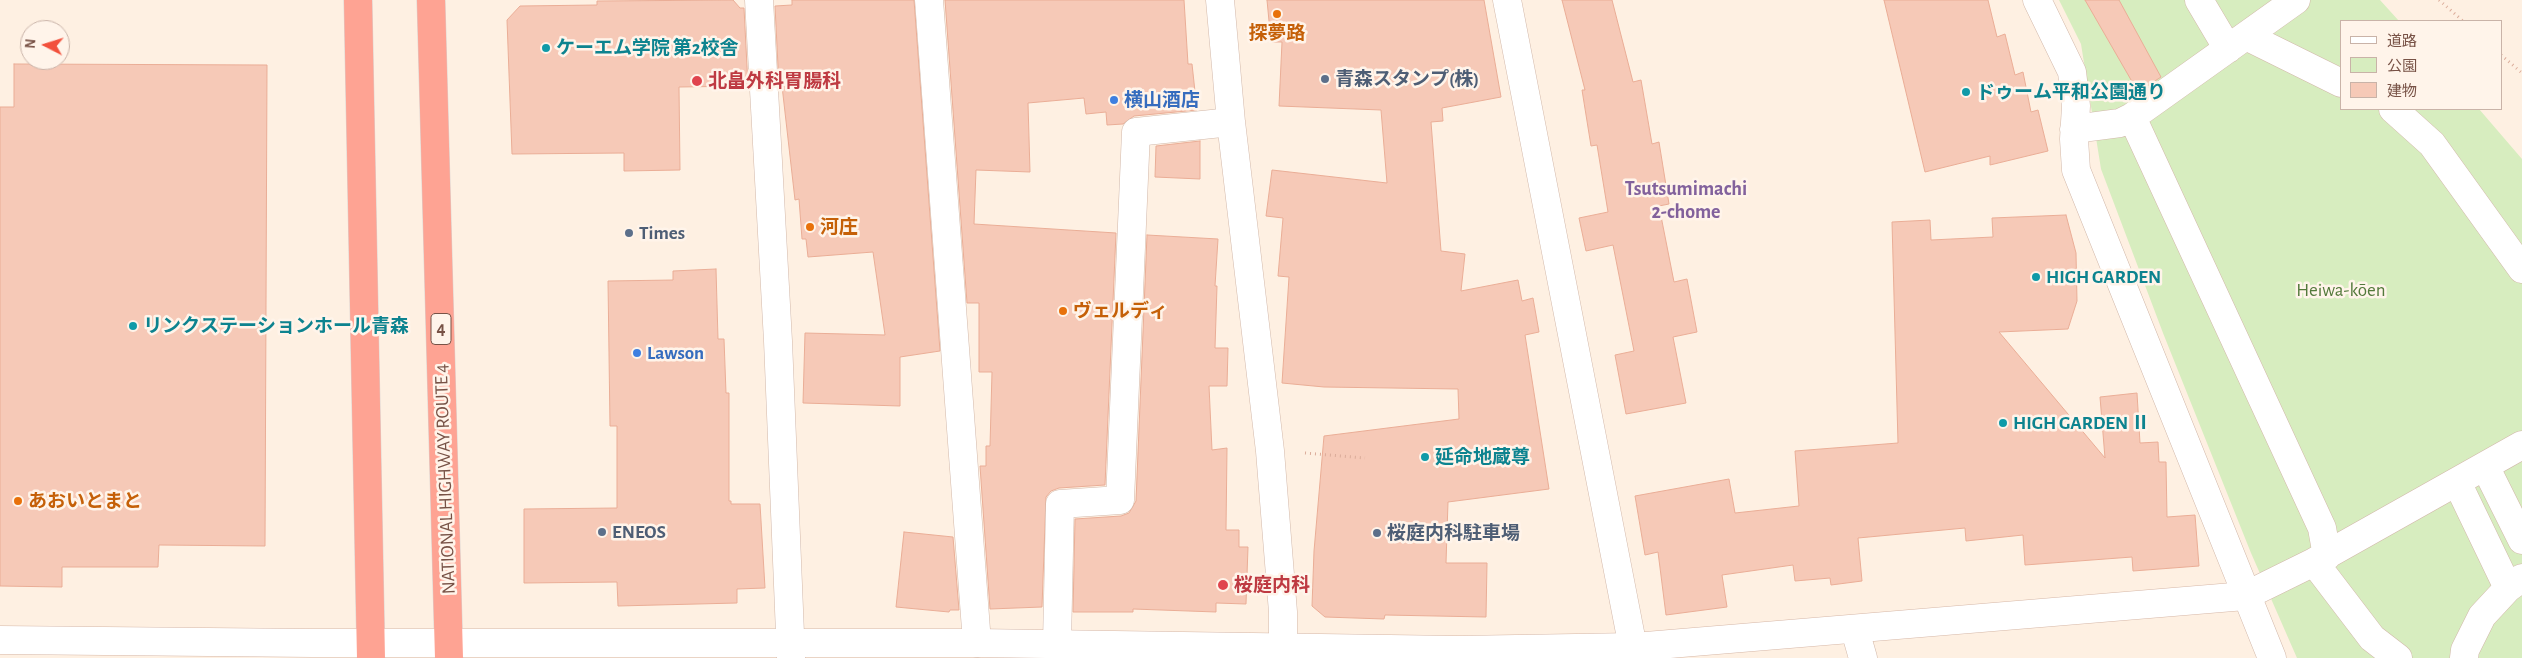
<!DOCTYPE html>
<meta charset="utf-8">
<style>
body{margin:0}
#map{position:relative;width:2522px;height:658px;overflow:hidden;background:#fef0e2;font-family:"Alegreya Sans","Noto Sans JP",sans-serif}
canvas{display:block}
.legend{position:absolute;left:2340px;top:20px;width:162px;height:90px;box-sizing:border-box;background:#fff4ea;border:1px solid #c9b3a8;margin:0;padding:6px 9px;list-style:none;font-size:15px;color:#785246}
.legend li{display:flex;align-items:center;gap:10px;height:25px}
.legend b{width:25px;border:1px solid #c9b3a8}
.north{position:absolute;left:20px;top:20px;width:50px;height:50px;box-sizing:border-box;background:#fff4ea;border:1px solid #c9b3a8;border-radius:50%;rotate:275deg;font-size:14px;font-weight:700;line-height:20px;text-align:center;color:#785246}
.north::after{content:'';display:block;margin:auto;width:18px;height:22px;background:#f2513c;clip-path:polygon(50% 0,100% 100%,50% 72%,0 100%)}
</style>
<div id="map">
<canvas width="2522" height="658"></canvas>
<ul class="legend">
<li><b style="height:6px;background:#fff"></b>道路</li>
<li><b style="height:14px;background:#d7edbf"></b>公園</li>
<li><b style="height:14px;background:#f6c9b7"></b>建物</li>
</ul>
<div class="north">N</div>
</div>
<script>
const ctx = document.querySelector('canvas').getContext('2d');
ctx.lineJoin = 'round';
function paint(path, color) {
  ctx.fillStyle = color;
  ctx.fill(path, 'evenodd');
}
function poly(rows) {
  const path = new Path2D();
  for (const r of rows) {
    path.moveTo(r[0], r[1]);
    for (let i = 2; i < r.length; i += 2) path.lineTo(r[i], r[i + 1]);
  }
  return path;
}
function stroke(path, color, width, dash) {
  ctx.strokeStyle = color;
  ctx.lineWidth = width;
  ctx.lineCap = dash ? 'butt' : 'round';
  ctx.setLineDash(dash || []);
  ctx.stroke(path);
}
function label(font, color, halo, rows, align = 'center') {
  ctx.font = font + ' "Alegreya Sans","Noto Sans JP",sans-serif';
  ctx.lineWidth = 5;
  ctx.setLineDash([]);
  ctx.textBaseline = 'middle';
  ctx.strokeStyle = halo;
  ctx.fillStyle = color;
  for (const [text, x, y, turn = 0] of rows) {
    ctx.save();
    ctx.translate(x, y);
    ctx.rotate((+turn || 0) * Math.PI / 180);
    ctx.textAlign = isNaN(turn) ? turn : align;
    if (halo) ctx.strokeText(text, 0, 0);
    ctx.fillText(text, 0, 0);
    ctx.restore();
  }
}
const green = poly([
 [2059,0,2380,0,2399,21,2341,21,2341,109,2479,109,2522,159,2522,658,2297,658,2251,553,2163,333,2101,169,2081,44]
]);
const building = poly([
 [733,0,740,8,744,8,748,86,679,87,680,170,624,171,624,153,512,154,507,20,520,6,597,5,597,1,733,0],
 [792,0,914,0,940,351,900,357,900,406,803,403,805,333,885,335,873,252,808,257,806,239,802,239,799,199,795,200,782,86,779,86,775,6,792,5,792,0],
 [945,0,1184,0,1188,64,1192,64,1197,110,1134,116,1123,124,1107,125,1106,112,1086,114,1084,98,1028,103,1030,172,976,170,974,224,1116,233,1105,485,1059,488,1051,491,1046,497,1042,607,990,609,980,466,986,466,986,446,990,446,992,372,979,372,979,303,967,303,945,0],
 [1267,0,1484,0,1501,97,1442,108,1443,121,1431,122,1441,251,1465,254,1461,291,1518,280,1522,301,1533,298,1539,332,1525,335,1549,489,1448,502,1446,563,1487,563,1486,617,1385,615,1384,619,1325,617,1312,606,1314,551,1324,436,1459,419,1458,389,1324,387,1282,383,1289,277,1278,276,1283,218,1266,216,1272,170,1387,183,1381,110,1279,106,1282,42,1271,42,1267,0],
 [1562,0,1612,0,1633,82,1641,80,1652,144,1659,142,1669,204,1659,206,1674,282,1687,279,1697,332,1673,337,1686,403,1626,414,1615,355,1634,351,1613,245,1586,251,1579,218,1608,212,1597,145,1591,146,1582,90,1585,90,1562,0],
 [1884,0,1988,0,1997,37,2005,34,2015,75,2023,72,2031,112,2038,110,2048,151,1990,165,1990,156,1925,172,1884,0],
 [2085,0,2119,0,2161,77,2138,92,2085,0],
 [14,64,267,65,265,546,159,545,158,567,62,567,62,587,0,586,0,107,14,107,14,64],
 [1200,141,1200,179,1155,177,1156,146,1200,141],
 [2066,215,2076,253,2077,301,2068,329,1999,332,2105,458,2100,397,2137,393,2140,443,2158,442,2159,462,2166,462,2167,517,2195,515,2199,566,2133,571,2132,557,2025,565,2023,535,1966,541,1965,528,1858,538,1862,581,1831,585,1830,578,1795,581,1793,565,1722,575,1727,607,1666,615,1658,552,1645,555,1635,496,1729,479,1735,513,1799,506,1795,451,1898,443,1892,222,1930,220,1931,240,1993,237,1992,218,2066,215],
 [1147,235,1218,239,1215,286,1217,286,1215,348,1228,348,1227,386,1209,386,1212,450,1227,448,1226,530,1239,530,1239,547,1248,547,1246,604,1216,603,1216,612,1133,609,1133,612,1073,612,1075,519,1121,516,1129,513,1136,501,1147,235],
 [716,269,718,339,724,339,726,393,729,393,729,501,731,501,731,504,760,504,765,588,737,589,737,603,618,606,617,582,524,583,524,509,617,508,617,426,610,426,608,281,673,280,673,271,716,269],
 [904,532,953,537,959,610,950,610,949,612,896,607,904,532]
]);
const path = poly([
 [2439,0,2463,21],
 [2501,55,2522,73],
 [1305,453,1365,458]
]);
const street = poly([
 [759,0,778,341,791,658],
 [929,0,977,643],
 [1220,0,1231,122,1270,451,1283,612,1283,658],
 [1507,0,1635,658],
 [2037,0,2072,72,2076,106,2074,139,2076,170,2272,658],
 [2199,0,2228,49],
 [2246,36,2341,83],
 [2393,109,2432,144,2522,269],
 [2132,117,2322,528,2327,556],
 [2074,129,2120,123,2132,117,2296,0],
 [2485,466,2522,540],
 [2457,482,2508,588],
 [2314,562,2372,638,2398,658],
 [2245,596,2314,562,2522,445],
 [1855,630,1863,658],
 [1057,643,1060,504,1120,500,1136,132,1231,122],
 [2464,658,2465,650,2482,616,2508,588,2522,578]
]);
const secondary = poly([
 [0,640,312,643,977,643,1458,650,1634,647,2245,596]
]);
const highway = poly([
 [358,0,371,658],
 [431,0,449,658]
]);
const markers = [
 [1277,14,5,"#e8710a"],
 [546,48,5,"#0f9aa8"],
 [1325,79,5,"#5c6f8a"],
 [697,81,6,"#e0444e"],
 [1966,92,5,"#0f9aa8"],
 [1114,100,5,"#3f7fe0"],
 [810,227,5,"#e8710a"],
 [629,233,5,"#5c6f8a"],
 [2036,277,5,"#0f9aa8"],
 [1063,311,5,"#e8710a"],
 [133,326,5,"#0f9aa8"],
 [637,353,5,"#3f7fe0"],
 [2003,423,5,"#0f9aa8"],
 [1425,457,5,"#0f9aa8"],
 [18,501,5,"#e8710a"],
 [602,532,5,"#5c6f8a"],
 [1377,533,5,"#5c6f8a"],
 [1223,585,6,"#e0444e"]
];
const shields = [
 [441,329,20]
];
const shieldNames = [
 ["4",441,329]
];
const foodNames = [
 ["探夢路",1277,33,"center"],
 ["河庄",820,227],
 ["ヴェルディ",1073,311],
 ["あおいとまと",28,501]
];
const cultureNames = [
 ["ケーエム学院 第2校舎",556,48],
 ["ドゥーム平和公園通り",1976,92],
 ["HIGH GARDEN",2046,277],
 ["リンクステーションホール青森",143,326],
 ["HIGH GARDEN Ⅱ",2013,423],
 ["延命地蔵尊",1435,457]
];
const serviceNames = [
 ["青森スタンプ(株)",1335,79],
 ["Times",639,233],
 ["ENEOS",612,532],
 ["桜庭内科駐車場",1387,533]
];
const healthNames = [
 ["北畠外科胃腸科",708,81],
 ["桜庭内科",1234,585]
];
const shopNames = [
 ["横山酒店",1124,100],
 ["Lawson",647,353]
];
const parkNames = [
 ["Heiwa-kōen",2341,290]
];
const streetNames = [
 ["NATIONAL HIGHWAY ROUTE 4",445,479,-92]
];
const neighbourhoodNames = [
 ["Tsutsumimachi",1686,189],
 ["2-chome",1686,212]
];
paint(green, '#d7edbf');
paint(building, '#f6c9b7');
stroke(building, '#eaad96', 1);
stroke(street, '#d2b8aa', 29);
stroke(secondary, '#d6b7a7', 29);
stroke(highway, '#dcd2cf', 29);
stroke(path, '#dbac9a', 3, [1, 4]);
stroke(street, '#fff', 28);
stroke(secondary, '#fff', 28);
stroke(highway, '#fea393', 28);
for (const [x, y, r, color] of markers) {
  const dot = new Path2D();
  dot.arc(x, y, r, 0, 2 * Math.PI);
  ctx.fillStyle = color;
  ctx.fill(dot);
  stroke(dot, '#fff4ea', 2);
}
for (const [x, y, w] of shields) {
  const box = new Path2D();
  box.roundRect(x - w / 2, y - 15.5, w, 31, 4);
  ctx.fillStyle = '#fff4ea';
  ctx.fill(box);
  stroke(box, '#785246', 1);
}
label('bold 18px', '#785246', null, shieldNames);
label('bold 19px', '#c56008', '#fff4ea', foodNames, 'left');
label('bold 19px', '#0d838f', '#fff4ea', cultureNames, 'left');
label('bold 19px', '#4e5e75', '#fff4ea', serviceNames, 'left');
label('bold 19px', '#be3a42', '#fff4ea', healthNames, 'left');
label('bold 19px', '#366cbe', '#fff4ea', shopNames, 'left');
label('19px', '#53793b', '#fff4ea', parkNames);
label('19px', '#785246', '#fff4ea', streetNames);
label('bold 20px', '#82619c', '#fff4ea', neighbourhoodNames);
</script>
